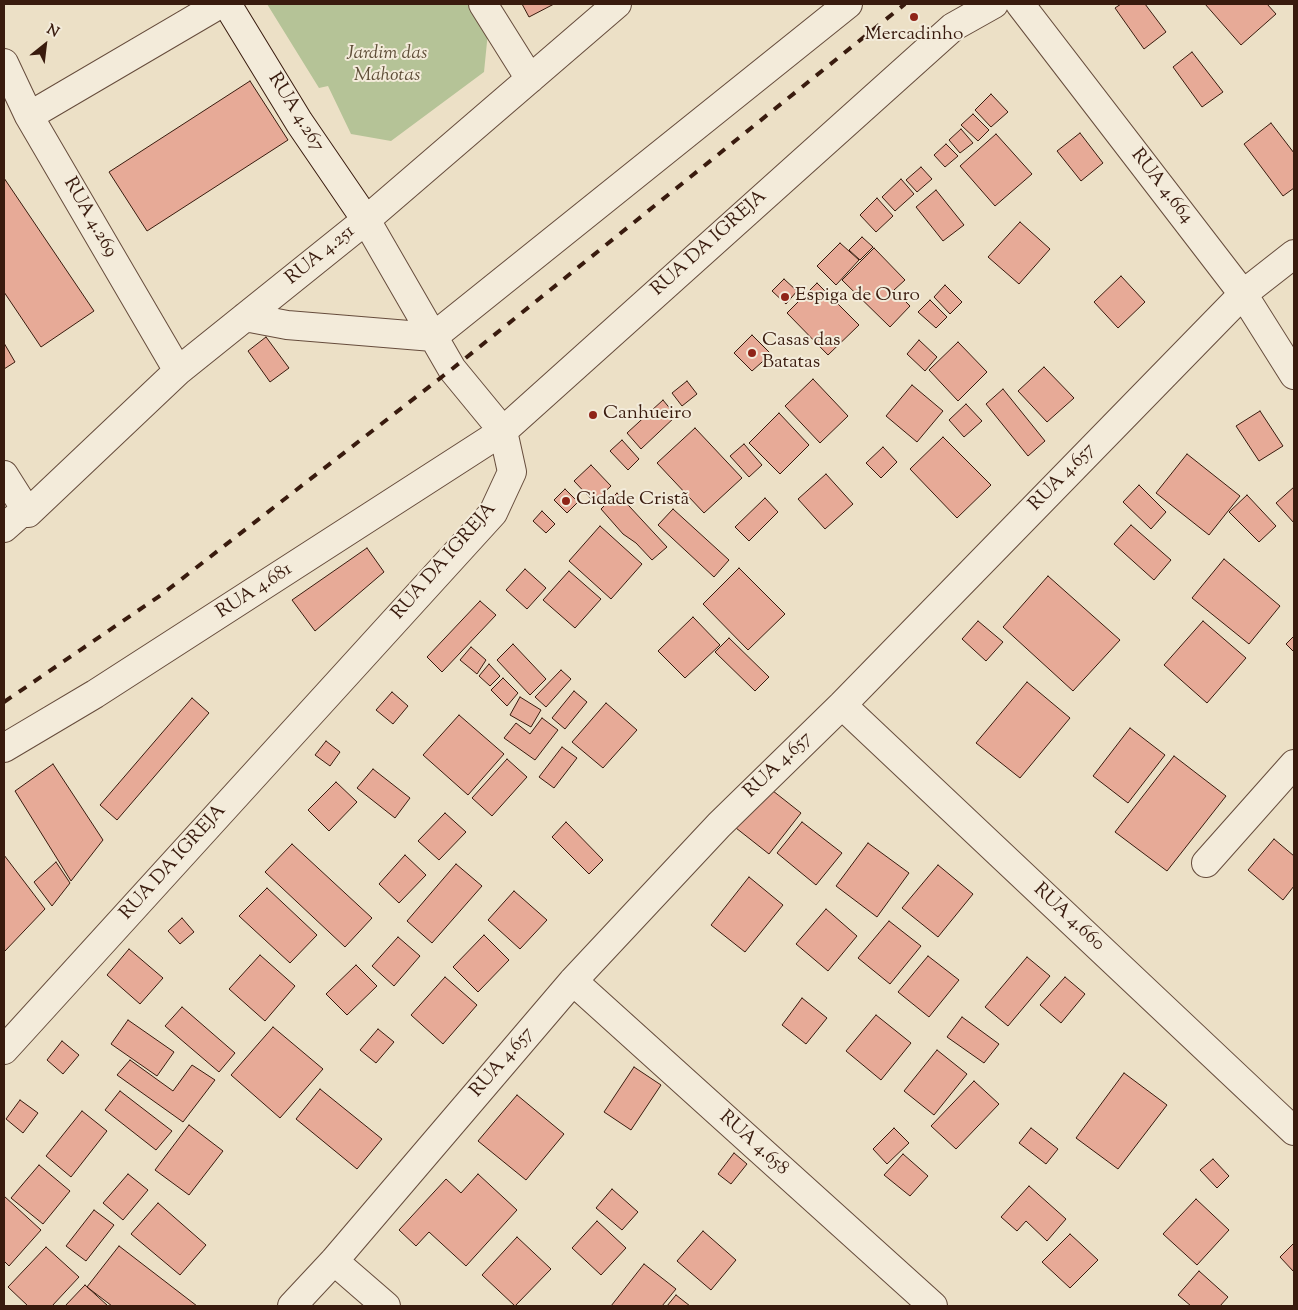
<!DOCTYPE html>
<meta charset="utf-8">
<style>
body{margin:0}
#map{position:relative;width:1298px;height:1310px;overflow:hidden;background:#ece0c6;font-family:"Sorts Mill Goudy",serif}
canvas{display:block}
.frame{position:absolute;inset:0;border:5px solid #391b0e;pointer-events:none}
.north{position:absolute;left:20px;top:20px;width:50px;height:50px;-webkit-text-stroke:4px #f3ebda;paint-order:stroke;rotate:29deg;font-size:14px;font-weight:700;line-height:20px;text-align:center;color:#391b0e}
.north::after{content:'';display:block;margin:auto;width:18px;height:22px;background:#391b0e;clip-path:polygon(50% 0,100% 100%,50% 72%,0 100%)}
</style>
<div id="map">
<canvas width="1298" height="1310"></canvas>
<div class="frame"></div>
<div class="north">N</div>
</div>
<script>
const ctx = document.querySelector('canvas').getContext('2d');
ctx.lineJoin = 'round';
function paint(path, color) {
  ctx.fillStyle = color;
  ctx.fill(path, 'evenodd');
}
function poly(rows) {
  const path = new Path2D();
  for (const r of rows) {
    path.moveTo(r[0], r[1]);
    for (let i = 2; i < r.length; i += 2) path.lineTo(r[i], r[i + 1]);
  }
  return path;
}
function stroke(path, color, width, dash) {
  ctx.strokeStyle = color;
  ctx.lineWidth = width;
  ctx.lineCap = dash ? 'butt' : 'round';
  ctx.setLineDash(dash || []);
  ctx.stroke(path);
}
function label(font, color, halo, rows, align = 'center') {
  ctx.font = font + ' "Sorts Mill Goudy",serif';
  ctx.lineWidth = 4;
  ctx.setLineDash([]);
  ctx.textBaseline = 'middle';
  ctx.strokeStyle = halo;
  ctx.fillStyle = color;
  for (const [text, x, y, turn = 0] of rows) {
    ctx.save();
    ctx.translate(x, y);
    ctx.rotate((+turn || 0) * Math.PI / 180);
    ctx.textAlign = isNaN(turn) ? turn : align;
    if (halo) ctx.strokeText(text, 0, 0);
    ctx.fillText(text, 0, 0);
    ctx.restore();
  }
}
const green = poly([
 [267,4,469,4,488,32,484,72,391,141,351,134,328,86,319,88]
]);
const building = poly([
 [522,4,554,4,529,17,522,4],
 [1121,4,1145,4,1166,32,1144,49,1115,8,1121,4],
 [1205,4,1267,4,1276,14,1241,45,1205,4],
 [1192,52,1223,92,1202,107,1173,67,1192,52],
 [250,81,288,140,147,231,109,172,250,81],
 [991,94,1008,112,991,127,975,110,991,94],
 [973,114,989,130,978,141,961,125,973,114],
 [1271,123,1294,153,1294,188,1283,196,1244,144,1271,123],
 [961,129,973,143,960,153,949,140,961,129],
 [1080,133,1103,163,1081,181,1057,151,1080,133],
 [996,134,1032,174,995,206,960,166,996,134],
 [946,144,958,156,945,167,934,155,946,144],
 [921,167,932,179,917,192,906,180,921,167],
 [4,178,94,311,41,347,4,292,4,178],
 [901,179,914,194,895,211,882,197,901,179],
 [936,190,964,225,943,241,916,207,936,190],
 [877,198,893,216,876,232,860,215,877,198],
 [1020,222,1050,249,1019,284,988,257,1020,222],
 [862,237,873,247,860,260,849,250,862,237],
 [840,243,859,260,836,285,817,266,840,243],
 [874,248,905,280,894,290,910,306,890,327,842,280,874,248],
 [1121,276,1145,302,1118,328,1094,302,1121,276],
 [784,279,797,291,786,304,772,291,784,279],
 [817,283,859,325,828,355,787,313,817,283],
 [945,285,962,302,950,314,934,297,945,285],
 [930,300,947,317,936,328,918,312,930,300],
 [752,335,771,354,752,371,734,353,752,335],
 [266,337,289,368,270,382,248,351,266,337],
 [919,340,937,357,925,371,907,354,919,340],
 [958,342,987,372,958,401,929,370,958,342],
 [4,343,15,362,4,369,4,343],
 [1044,367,1074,398,1047,422,1018,391,1044,367],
 [813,379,848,416,820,443,785,406,813,379],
 [687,381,697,394,682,406,672,393,687,381],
 [912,385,943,411,917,442,886,416,912,385],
 [1003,389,1045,441,1028,456,986,404,1003,389],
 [663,400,676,416,641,449,627,433,663,400],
 [966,404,982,421,964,437,949,420,966,404],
 [1260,411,1283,446,1259,461,1236,426,1260,411],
 [779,413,809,445,780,474,749,443,779,413],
 [695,428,742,478,704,513,657,463,695,428],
 [943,437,991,485,957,518,910,469,943,437],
 [622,440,639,459,628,470,610,451,622,440],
 [744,444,762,465,749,477,730,456,744,444],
 [883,447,897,462,881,478,866,463,883,447],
 [1187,454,1240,496,1209,535,1156,493,1187,454],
 [591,465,611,486,594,502,574,481,591,465],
 [826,474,853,504,825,529,798,499,826,474],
 [1139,485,1166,512,1151,529,1123,502,1139,485],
 [1294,487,1294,523,1276,503,1294,487],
 [565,489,578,502,567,513,554,500,565,489],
 [617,493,667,547,652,560,636,543,623,534,601,509,617,493],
 [1247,495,1276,526,1259,542,1229,512,1247,495],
 [765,498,778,512,749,541,735,527,765,498],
 [673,509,729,560,714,577,658,525,673,509],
 [542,511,555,524,546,533,533,521,542,511],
 [1131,525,1171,560,1154,580,1114,544,1131,525],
 [600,526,642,564,611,599,569,561,600,526],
 [367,548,384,572,315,631,292,600,367,548],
 [1224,559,1280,606,1249,644,1192,598,1224,559],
 [739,568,785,614,748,650,703,604,739,568],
 [525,569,546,588,527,609,506,590,525,569],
 [569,571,601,599,575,628,543,600,569,571],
 [1048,576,1120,640,1073,691,1003,627,1048,576],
 [480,601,496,615,442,672,427,657,480,601],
 [693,617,720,645,685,678,658,651,693,617],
 [978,621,1003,642,986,661,962,639,978,621],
 [1203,621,1246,658,1207,703,1164,665,1203,621],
 [1294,636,1294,652,1286,644,1294,636],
 [729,638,769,677,755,691,715,652,729,638],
 [513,644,546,679,530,695,497,660,513,644],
 [471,647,486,660,477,674,460,660,471,647],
 [489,664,500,676,490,686,479,676,489,664],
 [561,670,571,679,546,707,535,697,561,670],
 [503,678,518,693,507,706,491,690,503,678],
 [1027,682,1070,718,1020,778,976,743,1027,682],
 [574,691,587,702,565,729,552,718,574,691],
 [392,692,408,706,393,724,376,710,392,692],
 [520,697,541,710,531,727,510,715,520,697],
 [192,698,209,713,117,820,100,805,192,698],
 [606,703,637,730,603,768,572,742,606,703],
 [459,715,504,754,468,795,423,755,459,715],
 [542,718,558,730,535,760,504,738,516,723,530,734,542,718],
 [1130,728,1165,755,1128,803,1093,776,1130,728],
 [326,741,340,752,330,766,315,755,326,741],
 [562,747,577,758,554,788,539,777,562,747],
 [1174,756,1226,796,1167,871,1115,832,1174,756],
 [507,759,527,777,492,816,472,798,507,759],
 [53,764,103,840,71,881,15,791,53,764],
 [373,769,410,798,395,818,357,788,373,769],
 [336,782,357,802,329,831,308,810,336,782],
 [768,787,801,813,769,854,736,828,768,787],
 [445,813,466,832,439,860,418,841,445,813],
 [566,822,603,860,589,874,552,837,566,822],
 [802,822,842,853,816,885,777,853,802,822],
 [1274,839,1294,856,1294,886,1283,900,1248,870,1274,839],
 [868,843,909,873,877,917,836,886,868,843],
 [292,844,372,918,345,947,265,872,292,844],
 [4,855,45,909,4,952,4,855],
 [405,855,426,875,399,903,379,884,405,855],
 [56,862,70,883,52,906,34,882,56,862],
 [456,864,482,886,432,943,407,921,456,864],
 [938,865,973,894,938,937,902,908,938,865],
 [749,877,783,905,745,952,711,925,749,877],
 [267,888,317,935,290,963,239,916,267,888],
 [514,891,547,920,520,949,488,920,514,891],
 [826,909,857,936,828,971,796,944,826,909],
 [182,918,194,932,180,944,168,931,182,918],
 [889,921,921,946,890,984,858,958,889,921],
 [484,935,509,960,478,992,453,967,484,935],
 [398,937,420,956,394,986,372,966,398,937],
 [129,949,163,978,140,1004,107,975,129,949],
 [260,955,295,986,265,1021,229,989,260,955],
 [928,956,959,980,929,1017,898,992,928,956],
 [1027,957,1050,976,1008,1026,985,1007,1027,957],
 [356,965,377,986,347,1015,326,994,356,965],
 [445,977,477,1005,443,1044,411,1015,445,977],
 [1065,977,1085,994,1061,1023,1040,1005,1065,977],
 [802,998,827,1018,806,1044,782,1025,802,998],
 [182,1007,235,1053,219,1072,165,1026,182,1007],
 [876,1015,911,1043,881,1080,846,1051,876,1015],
 [962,1017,999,1044,984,1063,947,1037,962,1017],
 [128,1020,174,1052,157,1076,111,1044,128,1020],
 [273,1027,323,1069,280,1118,231,1075,273,1027],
 [378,1029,394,1042,376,1063,360,1050,378,1029],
 [62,1041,79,1055,63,1074,47,1060,62,1041],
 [937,1050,967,1074,934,1115,904,1091,937,1050],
 [130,1060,173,1091,192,1065,215,1080,183,1122,117,1075,130,1060],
 [634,1067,661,1085,631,1130,604,1112,634,1067],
 [1124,1073,1167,1105,1118,1169,1076,1138,1124,1073],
 [974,1081,999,1104,956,1149,931,1126,974,1081],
 [320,1089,382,1139,357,1169,296,1119,320,1089],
 [120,1091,172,1131,156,1150,105,1110,120,1091],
 [517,1095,564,1134,526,1180,478,1141,517,1095],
 [20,1100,38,1113,23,1133,6,1119,20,1100],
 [82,1111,107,1131,71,1177,46,1156,82,1111],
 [189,1125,223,1151,189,1195,155,1170,189,1125],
 [894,1128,909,1143,887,1164,873,1149,894,1128],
 [1031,1128,1058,1149,1046,1164,1019,1143,1031,1128],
 [734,1153,747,1164,731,1184,718,1174,734,1153],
 [903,1154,928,1176,910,1196,884,1175,903,1154],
 [1213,1159,1229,1176,1217,1188,1200,1170,1213,1159],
 [39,1165,70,1191,43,1224,11,1198,39,1165],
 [128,1174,148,1190,123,1220,103,1203,128,1174],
 [478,1174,517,1210,466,1266,429,1232,416,1246,399,1230,446,1179,461,1193,478,1174],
 [1029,1186,1066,1219,1047,1241,1026,1221,1017,1231,1001,1217,1029,1186],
 [612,1189,638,1212,622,1230,596,1208,612,1189],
 [4,1196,41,1230,9,1266,4,1261,4,1196],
 [1196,1199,1229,1230,1197,1265,1163,1234,1196,1199],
 [158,1203,206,1245,180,1275,131,1234,158,1203],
 [94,1210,114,1225,86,1261,66,1246,94,1210],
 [597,1221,626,1248,601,1275,572,1248,597,1221],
 [703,1231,736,1260,711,1290,677,1261,703,1231],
 [1070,1234,1098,1260,1070,1288,1042,1262,1070,1234],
 [517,1237,551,1269,515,1306,482,1275,517,1237],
 [1294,1243,1294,1272,1280,1257,1294,1243],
 [119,1246,197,1306,112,1306,87,1287,119,1246],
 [46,1247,79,1277,52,1306,28,1306,8,1287,46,1247],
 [644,1264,676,1289,662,1306,611,1306,644,1264],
 [1199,1271,1228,1297,1220,1306,1191,1306,1178,1295,1199,1271],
 [85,1285,108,1306,65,1306,85,1285],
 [676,1295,690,1306,667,1306,676,1295]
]);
const street = poly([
 [483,4,530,79],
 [1020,4,1243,294,1294,375],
 [4,63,29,116,178,371],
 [29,116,220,4],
 [245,317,287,325,433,337,848,4],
 [4,475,28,513],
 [28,513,178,371,366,220,617,4],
 [4,528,21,513,28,513],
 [842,705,1294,1131],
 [4,748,95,694,503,431,953,27,994,4],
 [1206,863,1294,764],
 [573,981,933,1306],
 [4,1050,493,513,512,472,503,431,452,369,366,220],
 [334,1261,386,1306],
 [292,1306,334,1261,573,981,719,825,842,705,1243,294,1294,254]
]);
const secondary = poly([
 [227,4,299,122,366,220]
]);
const rail = poly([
 [4,702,161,595,452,369,905,4]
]);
const markers = [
 [914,17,5,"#8f2418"],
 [785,297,5,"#8f2418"],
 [752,353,5,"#8f2418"],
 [593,415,5,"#8f2418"],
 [566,501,5,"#8f2418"]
];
const poiNames = [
 ["Mercadinho",914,36,"center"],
 ["Espiga de Ouro",795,297],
 ["Casas das",762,342],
 ["Batatas",762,364],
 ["Canhueiro",603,415],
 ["Cidade Cristã",576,501]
];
const parkNames = [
 ["Jardim das",387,55],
 ["Mahotas",387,77]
];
const streetNames = [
 ["RUA 4.267",295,113,58],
 ["RUA 4.664",1161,187,52],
 ["RUA 4.269",89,218,60],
 ["RUA DA IGREJA",710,244,-42],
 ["RUA 4.251",321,256,-39],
 ["RUA 4.657",1063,478,-46],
 ["RUA DA IGREJA",445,562,-49],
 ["RUA 4.681",255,592,-33],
 ["RUA 4.657",779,766,-44],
 ["RUA DA IGREJA",174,863,-48],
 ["RUA 4.660",1068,918,43],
 ["RUA 4.657",503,1063,-49],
 ["RUA 4.658",753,1144,42]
];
paint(green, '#b5c397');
paint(building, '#e7aa97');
stroke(building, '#391b0e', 1);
stroke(street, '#664c3c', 30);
stroke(secondary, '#391b0e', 30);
stroke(street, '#f3ebda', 28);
stroke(secondary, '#f3ebda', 28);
stroke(rail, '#391b0e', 4, [9, 9]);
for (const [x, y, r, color] of markers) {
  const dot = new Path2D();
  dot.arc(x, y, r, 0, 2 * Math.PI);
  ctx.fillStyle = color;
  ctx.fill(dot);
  stroke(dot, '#f3ebda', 2);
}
label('19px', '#391b0e', '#f3ebda', poiNames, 'left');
label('italic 19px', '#5e4d37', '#f3ebda', parkNames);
label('19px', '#391b0e', '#f3ebda', streetNames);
</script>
